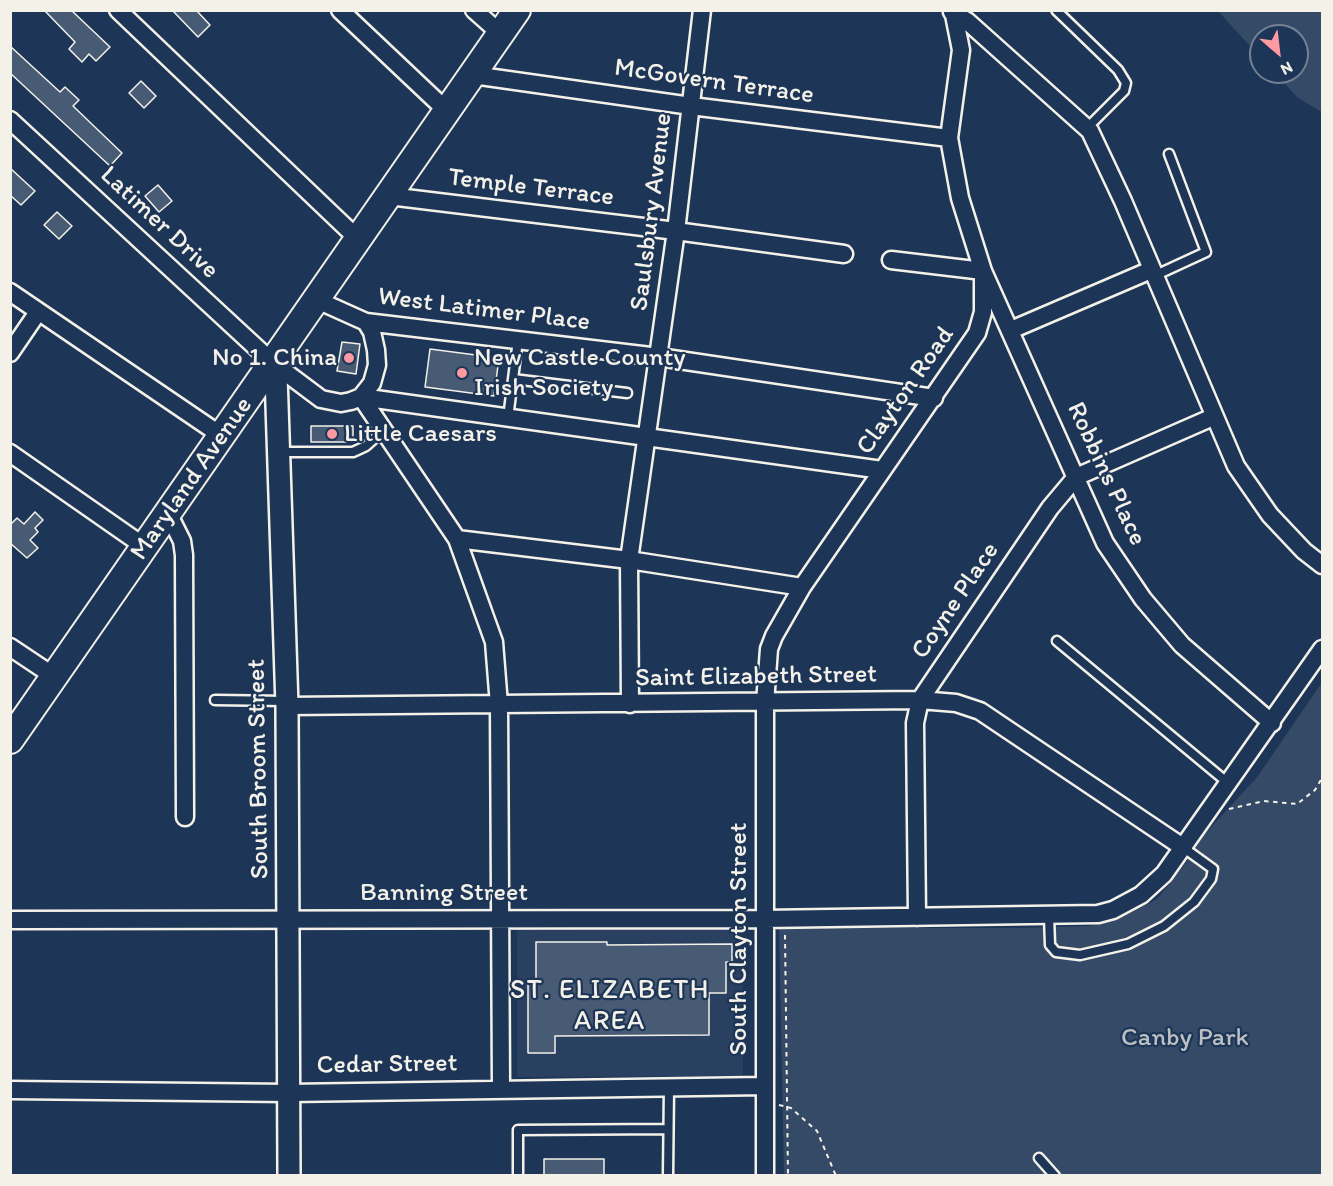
<!DOCTYPE html>
<style>
body{margin:0}
#map{position:relative;width:1333px;height:1186px;overflow:hidden;background:#1d3557;font-family:Itim,sans-serif}
canvas{display:block}
.frame{position:absolute;inset:0;border:12px solid #f4f1e8;pointer-events:none}
.north{position:absolute;left:1249px;top:24px;width:60px;height:60px;box-sizing:border-box;background:#1d3557;border:2px solid #738091;border-radius:50%;rotate:152deg;font-size:16px;font-weight:700;line-height:24px;text-align:center;color:#f4f1e8}
.north::after{content:'';display:block;margin:auto;width:21px;height:27px;background:#ff9aa2;clip-path:polygon(50% 0,100% 100%,50% 72%,0 100%)}
</style>
<div id="map">
<canvas width="1333" height="1186"></canvas>
<div class="frame"></div>
<div class="north">N</div>
</div>
<script>
const ctx = document.querySelector('canvas').getContext('2d');
ctx.lineJoin = 'round';
function paint(path, color) {
  ctx.fillStyle = color;
  ctx.fill(path, 'evenodd');
}
function poly(rows) {
  const path = new Path2D();
  for (const r of rows) {
    path.moveTo(r[0], r[1]);
    for (let i = 2; i < r.length; i += 2) path.lineTo(r[i], r[i + 1]);
  }
  return path;
}
function stroke(path, color, width, dash) {
  ctx.strokeStyle = color;
  ctx.lineWidth = width;
  ctx.lineCap = dash ? 'butt' : 'round';
  ctx.setLineDash(dash || []);
  ctx.stroke(path);
}
function label(font, color, halo, rows, align = 'center') {
  ctx.font = font + ' Itim,sans-serif';
  ctx.lineWidth = 4.5;
  ctx.setLineDash([]);
  ctx.textBaseline = 'middle';
  ctx.strokeStyle = halo;
  ctx.fillStyle = color;
  for (const [text, x, y, turn = 0] of rows) {
    ctx.save();
    ctx.translate(x, y);
    ctx.rotate((+turn || 0) * Math.PI / 180);
    ctx.textAlign = isNaN(turn) ? turn : align;
    if (halo) ctx.strokeText(text, 0, 0);
    ctx.fillText(text, 0, 0);
    ctx.restore();
  }
}
const built = poly([
 [743,926,743,1076,517,1077,517,927]
]);
const green = poly([
 [1218,11,1322,11,1322,112,1298,98,1274,72,1297,72,1297,36,1261,36,1261,58],
 [1322,682,1322,1175,784,1175,779,928,1017,928,1089,926,1118,919,1157,899,1186,863,1203,836,1258,776]
]);
const building = poly([
 [44,10,71,10,110,47,96,61,89,54,82,62,69,49,75,42,44,10],
 [172,10,196,10,210,25,198,37,172,10],
 [10,46,60,92,65,87,79,100,73,106,122,153,110,166,10,73,10,46],
 [141,81,156,96,144,108,129,93,141,81],
 [10,168,35,191,21,205,10,195,10,168],
 [158,185,172,201,159,212,145,196,158,185],
 [57,212,72,226,59,239,44,225,57,212],
 [342,342,360,344,356,374,337,371,342,342],
 [430,349,499,358,494,396,425,387,430,349],
 [311,426,353,426,353,442,311,442,311,426],
 [35,512,43,520,35,528,38,532,30,540,38,548,27,558,10,543,10,525,17,518,24,524,35,512],
 [536,942,607,942,607,945,732,944,732,962,726,962,726,993,709,993,709,1035,555,1036,555,1053,528,1053,528,981,536,981,536,942],
 [544,1159,604,1159,604,1176,544,1176,544,1159]
]);
const path = poly([
 [1229,809,1264,801,1297,804,1315,790,1322,778],
 [785,935,788,1176],
 [779,1105,791,1108,817,1131,836,1176]
]);
const service = poly([
 [1056,10,1118,70,1126,83,1124,91,1087,128],
 [1154,276,1206,252,1169,154],
 [513,379,627,393],
 [508,418,518,340],
 [279,452,353,452,366,446,384,430],
 [1057,641,1228,783],
 [215,700,286,701],
 [1049,916,1050,945,1056,952,1080,955,1128,944,1164,926,1194,902,1211,879,1213,869,1184,848],
 [1039,1158,1055,1176],
 [518,1176,518,1130,668,1129],
 [668,1176,669,1087]
]);
const minor = poly([
 [118,10,359,240],
 [340,10,448,112],
 [474,10,501,34],
 [952,12,967,21,1090,131,1123,201,1236,466,1270,515,1304,551,1322,565],
 [473,75,691,106,949,138],
 [10,120,273,363,321,399,341,403,351,401,361,397,372,383,377,365,376,350,372,332,366,322],
 [389,196,676,231,844,254],
 [891,260,983,271,1105,543,1143,599,1182,645,1272,723],
 [10,292,222,436],
 [317,300,366,322,659,357,934,398],
 [1011,330,1151,270],
 [10,353,38,312],
 [361,397,457,539,494,642,499,705,501,1088],
 [361,397,882,470],
 [10,453,145,547],
 [168,513,182,541,184,555,185,817],
 [457,539,629,560,802,587],
 [10,647,55,677],
 [630,704,629,560,676,231,702,10],
 [287,706,920,700,956,703,980,711,1184,848],
 [917,917,915,723,920,700,1050,508,1076,477,1213,417],
 [10,920,764,919,1098,914,1113,910,1141,895,1164,874,1322,649],
 [10,1090,289,1093,765,1086],
 [765,1176,765,703,769,649,774,636,802,587,977,333,983,312,983,271,960,198,949,138,961,50,953,10]
]);
const tertiary = poly([
 [273,363,276,375,287,706,289,1176]
]);
const primary = poly([
 [10,740,517,10]
]);
const markers = [
 [349,358,6,"#ff9aa2"],
 [462,373,6,"#ff9aa2"],
 [332,434,6,"#ff9aa2"]
];
const streetNames = [
 ["McGovern Terrace",714,82,8],
 ["Temple Terrace",531,188,7],
 ["Saulsbury Avenue",652,212,-83],
 ["Latimer Drive",159,223,43],
 ["West Latimer Place",484,310,7],
 ["Clayton Road",906,391,-55],
 ["Robbins Place",1106,474,65],
 ["Maryland Avenue",192,479,-55],
 ["Coyne Place",956,601,-56],
 ["Saint Elizabeth Street",756,677,-1],
 ["South Broom Street",259,769,-91],
 ["Banning Street",444,893],
 ["South Clayton Street",739,939,-90],
 ["Cedar Street",387,1065,-1]
];
const poiNames = [
 ["No 1. China",337,358,"right"],
 ["New Castle County",474,358],
 ["Irish Society",474,388],
 ["Little Caesars",344,434]
];
const parkNames = [
 ["Canby Park",1185,1038]
];
const neighbourhoodNames = [
 ["ST. ELIZABETH",610,991],
 ["AREA",610,1022]
];
paint(built, '#2a4060');
paint(green, '#354a67');
paint(building, '#485b74');
stroke(building, '#f4f1e8', 1.5);
stroke(service, '#f4f1e8', 13);
stroke(minor, '#f4f1e8', 21);
stroke(tertiary, '#f4f1e8', 26);
stroke(primary, '#f4f1e8', 30);
stroke(path, '#f4f1e8', 2, [4.5, 4.5]);
stroke(service, '#1d3557', 8);
stroke(minor, '#1d3557', 16);
stroke(tertiary, '#1d3557', 21);
stroke(primary, '#1d3557', 26);
for (const [x, y, r, color] of markers) {
  const dot = new Path2D();
  dot.arc(x, y, r, 0, 2 * Math.PI);
  ctx.fillStyle = color;
  ctx.fill(dot);
  stroke(dot, '#1d3557', 2);
}
label('26px', '#f4f1e8', '#1d3557', streetNames);
label('26px', '#f4f1e8', '#1d3557', poiNames, 'left');
label('26px', '#bbbfc1', '#1d3557', parkNames);
ctx.letterSpacing = '1.5px';
label('27px', '#f4f1e8', '#1d3557', neighbourhoodNames);
ctx.letterSpacing = '0px';
</script>
